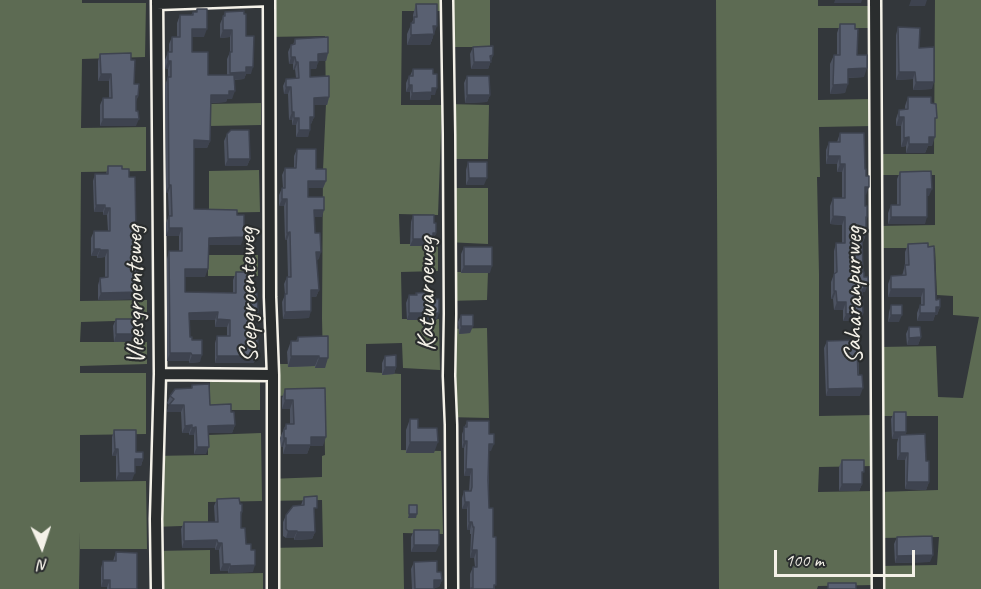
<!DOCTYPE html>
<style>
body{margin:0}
#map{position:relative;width:981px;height:589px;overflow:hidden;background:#33373b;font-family:Caveat,sans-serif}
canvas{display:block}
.north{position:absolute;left:12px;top:517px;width:60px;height:60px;-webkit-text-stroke:4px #2a2d2e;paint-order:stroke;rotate:177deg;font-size:16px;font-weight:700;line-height:24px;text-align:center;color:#f4f1e8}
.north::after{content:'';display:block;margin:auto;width:21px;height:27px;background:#f4f1e8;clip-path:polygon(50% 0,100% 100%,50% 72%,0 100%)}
.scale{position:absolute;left:774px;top:550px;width:141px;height:27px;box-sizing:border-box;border:3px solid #f4f1e8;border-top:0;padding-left:8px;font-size:18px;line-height:21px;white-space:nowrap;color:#f4f1e8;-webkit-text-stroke:4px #2a2d2e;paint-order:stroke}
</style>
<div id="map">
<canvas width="981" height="589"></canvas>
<div class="north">N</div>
<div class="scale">100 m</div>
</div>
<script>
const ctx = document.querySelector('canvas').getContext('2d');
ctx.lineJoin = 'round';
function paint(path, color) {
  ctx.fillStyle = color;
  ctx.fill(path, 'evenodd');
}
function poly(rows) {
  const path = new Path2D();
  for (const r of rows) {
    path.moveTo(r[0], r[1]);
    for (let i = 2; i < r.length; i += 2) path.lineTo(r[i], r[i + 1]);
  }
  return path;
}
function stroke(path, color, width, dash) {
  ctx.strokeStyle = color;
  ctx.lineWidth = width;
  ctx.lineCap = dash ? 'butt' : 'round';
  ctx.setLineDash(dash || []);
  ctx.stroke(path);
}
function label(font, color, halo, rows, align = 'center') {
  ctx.font = font + ' Caveat,sans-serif';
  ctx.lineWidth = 4.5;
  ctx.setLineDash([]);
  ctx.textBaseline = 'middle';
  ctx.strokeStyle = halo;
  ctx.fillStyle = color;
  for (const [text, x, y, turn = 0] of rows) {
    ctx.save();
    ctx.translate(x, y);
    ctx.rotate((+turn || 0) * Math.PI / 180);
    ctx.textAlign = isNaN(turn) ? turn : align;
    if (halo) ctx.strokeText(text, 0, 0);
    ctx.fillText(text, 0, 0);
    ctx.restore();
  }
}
const green = poly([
 [0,0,82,0,82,3,146,3,145,57,82,59,81,128,146,127,146,171,81,172,80,301,147,300,147,320,81,322,80,342,147,342,147,364,80,366,80,373,146,373,146,434,80,435,80,482,146,481,147,549,80,549,80,532,79,589,0,589],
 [267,0,441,0,441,11,402,11,401,105,442,105,438,215,399,214,400,244,438,244,438,271,401,272,402,319,439,319,440,370,403,368,402,343,366,344,366,372,401,374,401,450,441,451,443,534,403,533,404,589,269,589,269,548,323,547,322,500,268,501,268,479,322,477,322,456,325,455,324,395,267,396,267,364,323,364,322,318,323,170,326,104,325,36,267,37],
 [448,0,490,0,490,47,448,47],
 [716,0,818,0,818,6,871,6,871,28,818,28,818,100,872,99,872,126,819,127,820,177,817,177,819,274,819,416,873,415,874,466,819,467,818,492,874,491,874,585,818,586,817,589,719,589],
 [935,0,981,0,981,589,880,589,880,566,937,565,939,537,881,538,880,492,938,490,938,416,881,416,880,347,936,346,938,397,963,398,979,317,953,315,953,296,937,295,935,248,879,248,879,226,935,225,935,175,879,175,879,154,934,154],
 [261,103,261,125,209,126,209,104],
 [447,104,489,105,488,159,447,159],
 [259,170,260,212,209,213,209,171],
 [446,188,488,188,488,244,446,242],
 [208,255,258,255,258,276,208,276],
 [446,272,488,272,487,300,446,301],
 [487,328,489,418,447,417,446,329],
 [210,373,260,380,260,410,210,410],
 [261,433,262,501,208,502,208,525,154,527,153,456,208,455,208,435],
 [210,550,210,574,263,573,263,589,155,589,154,551]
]);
const minor = poly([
 [157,0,160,374,156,519,157,589],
 [269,0,270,297,273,375,273,589],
 [447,0,449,134,450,314,449,376,451,425,452,589],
 [875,0,878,589],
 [157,4,269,0],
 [160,374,273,375]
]);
const wall = poly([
 [416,4,433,37,430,45,407,45,407,34,413,20,413,15],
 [197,9,204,37,192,37,192,52,208,75,227,75,227,59,230,52,230,37,220,38,220,24,225,12,246,36,251,74,246,74,244,79,234,80,232,99,227,99,226,102,211,103,210,141,207,148,194,148,194,209,237,215,241,245,209,245,205,277,185,277,185,292,233,293,233,280,236,272,252,293,258,312,255,320,253,320,255,361,253,363,215,363,215,343,217,336,227,336,227,327,215,327,215,320,189,320,190,337,200,362,189,363,189,361,167,361,167,259,169,251,179,251,179,236,166,236,166,223,169,216,168,193,166,193,165,85,168,77,168,69,165,69,165,60,168,52,169,52,169,44,172,37,177,37,177,23,180,15,191,15,193,12,196,12],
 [840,24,857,55,864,77,848,78,845,93,830,94,830,64,834,55,837,55,837,33],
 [898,27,919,48,932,89,913,90,913,79,896,80,896,35],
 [295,39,328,53,326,61,318,61,316,69,310,69,310,77,329,97,327,105,314,105,314,117,311,124,310,124,308,137,296,137,296,125,292,125,292,120,289,120,288,94,284,94,283,86,286,79,296,78,295,69,293,70,293,64,289,64,288,52,291,45,293,45],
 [473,47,493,55,488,69,471,69,470,54],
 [100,54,131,60,134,84,138,96,136,102,136,126,100,126,100,105,103,98,109,98,109,81,98,81,98,61],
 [413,69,435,95,431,95,430,100,410,100,410,92,406,92,406,83,409,76,410,76],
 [467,76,490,95,487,102,465,103,464,83],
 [908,97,931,103,935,123,932,146,928,146,925,153,906,153,906,146,901,147,901,126,896,126,896,119,899,110,905,109,905,106],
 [840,133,865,169,866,195,865,195,865,206,867,217,866,221,866,234,863,242,862,242,863,272,865,292,863,292,862,294,863,313,860,321,843,321,843,310,834,310,833,299,831,299,831,282,834,274,834,251,836,243,842,243,842,225,830,224,830,206,833,198,842,198,842,172,837,172,837,164,826,164,826,150,829,142,837,142],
 [227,134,250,159,247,166,225,166,224,141],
 [297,149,316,169,326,181,323,188,308,188,308,197,322,217,315,217,315,233,319,259,316,260,319,290,316,297,311,297,309,318,283,319,282,302,285,295,284,284,287,277,288,277,287,240,285,240,284,206,279,206,279,195,282,188,283,188,282,175,285,168,294,168,294,156],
 [468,162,484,185,466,185,466,170],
 [108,166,122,169,129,177,136,234,140,250,139,254,137,299,98,300,98,285,100,278,105,277,105,257,97,258,97,256,91,256,91,238,94,231,108,231,107,215,103,215,103,212,94,212,93,181,95,174,106,174],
 [900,172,929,196,927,196,925,224,888,224,888,213,891,205,897,205,897,179],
 [413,215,434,223,436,233,431,246,410,246,411,222],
 [908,244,940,307,937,315,935,315,933,321,917,321,917,313,920,305,921,305,921,297,888,297,888,284,891,276,902,276,905,265,905,252],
 [464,247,490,273,461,273,461,254],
 [416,293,432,296,437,320,407,320,406,303,409,295,415,295],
 [891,305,899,322,888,322,889,312],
 [461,315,473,326,470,333,459,334,458,322],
 [116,319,136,332,133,341,114,342,113,326],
 [909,327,921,337,918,345,907,345,906,334],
 [328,336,325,368,315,368,315,366,288,367,287,352,291,341,296,341,298,337],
 [827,341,859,349,858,352,860,396,826,396,824,348],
 [385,356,396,367,394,374,382,375,382,363],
 [192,385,210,405,231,412,235,425,232,433,208,433,206,454,194,454,194,435,189,435,189,433,182,433,181,412,167,412,169,405,167,403,170,396,191,388],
 [285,389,323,446,310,446,307,454,283,454,283,447,281,447,280,438,286,424,290,424,290,409,282,409,282,398],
 [894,412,906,432,905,435,926,461,929,482,926,490,905,489,905,460,897,460,897,443,898,439,892,439,891,419],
 [410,419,418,428,434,453,406,453,406,430],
 [467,421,489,434,491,451,489,451,489,508,495,589,470,589,470,574,473,567,475,567,474,558,470,558,471,534,470,534,470,530,467,530,467,509,462,509,462,498,464,491,469,491,470,476,464,476,464,448,462,448,462,434],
 [114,430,143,459,141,466,135,466,132,480,116,480,116,456,112,456,112,437],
 [842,460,862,479,862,484,859,491,839,491,839,467],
 [304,497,314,515,315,532,312,539,294,540,294,538,286,538,283,536,283,522,286,515,301,505],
 [217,499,240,504,242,512,241,516,241,528,253,572,228,573,228,571,220,571,219,550,215,550,215,548,182,548,181,529,184,522,215,522,214,506],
 [414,530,436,552,411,552,411,537],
 [897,537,930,562,895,563,894,544],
 [116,552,137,589,107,589,107,587,101,587,101,568,103,561,113,561],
 [414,562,437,572,442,580,439,587,434,588,434,589,412,589,411,569]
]);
const shadedWall = poly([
 [835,0,862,0,861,3,834,3],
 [911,0,927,0,925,6,909,6],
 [433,26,437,26,430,45,407,45,411,35],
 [192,29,207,29,204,37,189,37],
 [223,30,232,30,230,37,220,38],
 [328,53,326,61,315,61,318,54],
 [493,55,488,69,471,69,474,62,490,56],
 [291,57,295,57,293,64,289,64],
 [168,61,171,61,168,69,165,69],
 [296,62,298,62,295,69,293,70],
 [310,62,318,62,316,69,307,69],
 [246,67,253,67,251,74,246,74,244,79,227,80,230,73],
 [867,68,864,77,844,78,848,69],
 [899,72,915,72,913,79,896,80],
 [101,74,111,74,109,81,98,81],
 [916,82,934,82,932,89,913,90],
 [848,84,845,93,830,94,833,85],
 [409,85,412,85,410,92,406,92],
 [286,87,291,87,288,94,284,94],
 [432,88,437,88,435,95,431,95,430,100,410,100,412,93],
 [229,91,235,91,232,99,227,99,226,102,208,103,211,95],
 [467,95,490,95,487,102,465,103],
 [329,97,327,105,311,105,314,98],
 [292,112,294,112,292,120,289,120],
 [310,117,314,117,311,124,308,125],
 [899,117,904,117,901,126,896,126],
 [294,118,299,118,296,125,292,125],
 [103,119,139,119,136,126,100,126],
 [299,130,310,130,308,137,296,137],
 [909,137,906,146,901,147,904,138],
 [929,137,935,137,932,146,928,146,925,153,906,153,909,144],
 [194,140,210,141,207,148,192,148],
 [828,156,840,156,837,164,826,164],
 [228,159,250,159,247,166,225,166],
 [840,164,845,164,842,172,837,172],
 [469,178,487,178,484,185,466,185],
 [308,181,326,181,323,188,305,188],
 [169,185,171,185,168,193,166,193],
 [865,187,869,187,866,195,862,195],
 [927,189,932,189,929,196,925,196],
 [282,199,287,199,284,206,279,206],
 [96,205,105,205,103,212,94,212],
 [105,208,110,208,107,215,103,215],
 [314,210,324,210,322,217,312,217],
 [833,216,845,217,842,225,830,224],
 [891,217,927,217,925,224,888,224],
 [169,228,182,228,179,236,166,236],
 [290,232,287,240,285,240,287,233],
 [433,233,436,233,431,246,410,246,413,239],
 [862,234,866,234,863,242,859,242],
 [244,237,241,245,206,245,209,238],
 [94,249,100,249,97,256,91,256],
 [100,250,108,250,105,257,97,258],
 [316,252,321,252,319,259,313,260],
 [464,266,492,266,490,273,461,273],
 [185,269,208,269,205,277,182,277],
 [864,284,868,284,865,292,863,292,862,297,859,297],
 [891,289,924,289,921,297,888,297],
 [311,290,319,290,316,297,308,297],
 [834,291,836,291,833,299,831,299],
 [139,292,137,299,98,300,101,293],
 [837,302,846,302,843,310,834,310],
 [936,307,940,307,937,315,935,315,933,321,917,321,920,313],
 [311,311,309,318,283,319,285,312],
 [218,312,215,320,187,320,189,313],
 [253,312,258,312,255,320,250,320],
 [409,313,439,313,437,320,407,320],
 [863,313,860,321,843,321,846,314],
 [891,315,902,315,899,322,888,322],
 [217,319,230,320,227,327,215,327],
 [461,326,473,326,470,333,459,334],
 [116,334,136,334,133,341,114,342],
 [921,337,918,345,907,345,909,338],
 [170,353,191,353,189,361,167,361],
 [258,354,255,361,253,363,215,363,217,356],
 [192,355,202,355,200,362,189,363],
 [291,356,319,356,315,366,288,367],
 [319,358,328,358,325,368,315,368],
 [385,367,396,367,394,374,382,375],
 [863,388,860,396,826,396,828,389],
 [285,400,293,400,290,409,282,409],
 [169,405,184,405,181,412,167,412],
 [192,425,189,433,182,433,185,426],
 [235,425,232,433,205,433,208,426],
 [196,427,194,435,189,435,192,428],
 [894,432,906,432,903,439,900,435,898,439,892,439],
 [311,437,326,437,323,446,310,446,307,454,283,454,286,445],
 [284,438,286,438,283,447,281,447],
 [464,441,467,441,464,448,462,448],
 [410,442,438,442,434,453,406,453],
 [489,444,494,444,491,451,486,451],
 [197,447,209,447,206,454,194,454],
 [115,449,118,449,116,456,112,456],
 [900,453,908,453,905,460,897,460],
 [135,459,143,459,141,466,132,466],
 [466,469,472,469,470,476,464,476],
 [119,473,135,473,132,480,116,480],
 [907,482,929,482,926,490,905,489],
 [842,484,862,484,859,491,839,491],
 [465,502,469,502,467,509,462,509],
 [409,514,417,514,416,518,408,518],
 [469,522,472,522,470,530,467,530],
 [288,531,297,531,294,538,286,538],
 [297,532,315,532,312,539,294,540],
 [217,540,215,548,182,548,184,541],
 [218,543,222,543,219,550,215,550],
 [414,545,439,545,436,552,411,552],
 [472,550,477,550,474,558,470,558],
 [933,555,930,562,895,563,897,556],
 [223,564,230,564,228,571,220,571],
 [255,565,253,572,228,573,230,566],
 [103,580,110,580,107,587,101,587],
 [434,580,442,580,439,587,432,588]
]);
const building = poly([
 [416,4,437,4,437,26,433,26,434,34,411,35,411,23,414,23,414,17,417,17,416,4],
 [197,9,207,9,207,29,192,29,192,52,208,52,208,75,234,75,235,91,229,91,229,95,211,95,210,141,194,140,194,209,237,210,237,215,244,215,244,237,209,238,208,269,185,269,185,292,236,293,236,272,251,272,252,293,257,293,258,312,253,312,253,336,258,336,258,354,255,356,217,356,217,336,230,336,230,320,217,319,218,312,189,313,190,337,192,337,192,340,202,340,202,355,192,355,191,353,170,353,169,251,182,251,182,228,169,228,169,216,172,216,171,185,169,185,168,77,171,77,171,61,168,61,168,52,172,52,172,37,180,37,180,15,193,15,193,12,197,12,197,9],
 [244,11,244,14,246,14,246,36,254,36,253,67,246,67,246,72,230,73,230,52,232,52,232,30,223,30,223,16,225,16,225,12,244,11],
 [840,24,855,24,855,29,858,29,857,55,867,55,867,68,848,69,848,84,833,85,834,55,840,55,840,24],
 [898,27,920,28,919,48,934,47,934,82,916,82,915,72,899,72,898,27],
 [328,37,328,53,318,54,318,62,310,62,310,77,329,76,329,97,314,98,314,117,310,117,310,130,299,130,299,118,294,118,294,112,292,112,291,87,286,87,286,79,299,78,298,62,296,62,295,57,291,57,291,45,295,44,295,39,328,37],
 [493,46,493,55,490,56,491,62,474,62,473,47,493,46],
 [131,53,131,60,135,60,134,84,139,84,138,96,136,96,136,111,138,111,139,119,103,119,103,98,112,98,111,74,101,74,100,54,131,53],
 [413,69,433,69,433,74,437,74,437,88,432,88,432,92,412,93,412,85,409,85,409,76,413,76,413,69],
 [467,76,489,76,490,95,467,95,467,76],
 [908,97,931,97,931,103,936,104,937,118,935,118,935,137,929,137,929,144,909,144,909,137,904,138,904,117,899,117,899,110,908,109,908,97],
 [231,130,249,130,250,159,228,159,227,134,231,130],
 [840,133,864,133,865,169,866,169,866,176,869,176,869,187,865,187,865,206,867,206,867,217,866,217,866,234,862,234,863,272,864,272,864,277,868,277,868,284,864,284,864,289,862,289,863,313,846,314,846,302,837,302,836,291,834,291,834,274,837,272,836,243,845,243,845,217,833,216,833,198,845,198,845,164,840,164,840,156,828,156,829,142,840,142,840,133],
 [297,149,316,149,316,169,326,169,326,181,308,181,308,197,324,197,324,210,314,210,315,233,320,233,321,252,316,252,319,290,311,290,311,311,285,312,285,294,287,294,287,277,291,277,290,232,287,233,287,199,282,199,282,188,285,188,285,168,296,168,297,149],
 [468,162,487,162,487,178,469,178,468,162],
 [108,166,122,166,122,169,129,169,129,177,135,177,136,234,140,234,140,250,139,250,139,292,101,293,100,278,108,277,108,250,100,250,100,249,94,249,94,231,110,231,110,208,105,208,105,205,96,205,95,174,108,174,108,166],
 [931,171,932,189,927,189,927,217,891,217,891,205,900,205,900,172,931,171],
 [413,215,434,215,434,223,436,223,436,233,433,233,433,239,413,239,413,215],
 [928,243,928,247,934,246,936,300,940,299,940,307,936,307,936,313,920,313,920,305,924,305,924,289,891,289,891,276,906,275,905,265,909,265,908,244,928,243],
 [464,247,492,247,492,266,464,266,464,247],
 [432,292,432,296,435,296,435,299,439,299,439,313,409,313,409,295,417,295,416,293,432,292],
 [891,305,902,305,902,315,891,315,891,305],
 [461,315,473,315,473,326,461,326,461,315],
 [116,319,138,319,138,326,136,326,136,334,116,334,116,319],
 [909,327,920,327,921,337,909,338,909,327],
 [328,336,328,358,319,358,319,356,291,356,291,341,298,341,298,337,328,336],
 [859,340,859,349,857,349,858,375,862,375,863,388,828,389,827,341,859,340],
 [396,355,396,367,385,367,385,356,396,355],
 [209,384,210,405,231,404,231,412,234,412,235,425,208,426,209,447,197,447,196,427,192,428,192,425,185,426,184,405,169,405,174,399,170,396,175,389,192,388,192,385,209,384],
 [325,388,326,437,311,437,311,445,286,445,286,438,284,438,284,429,286,429,286,424,294,424,293,400,285,400,285,389,325,388],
 [894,412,906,412,906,432,894,432,894,412],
 [410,419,418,419,418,428,437,428,438,442,410,442,410,419],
 [467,421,489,421,489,434,494,434,494,444,489,444,488,480,489,508,493,508,493,537,496,537,496,585,494,585,494,589,471,589,471,588,473,588,473,567,477,567,477,550,472,550,474,527,473,527,472,522,469,522,469,502,465,502,464,491,471,491,472,487,472,469,466,469,467,441,464,441,464,427,467,427,467,421],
 [114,430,136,430,136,452,143,452,143,459,135,459,135,473,119,473,118,449,115,449,114,430],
 [925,434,926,461,929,461,929,482,907,482,908,453,900,453,900,435,925,434],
 [842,460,864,460,864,472,862,472,862,484,842,484,842,460],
 [317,496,317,508,314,508,315,532,297,532,297,531,288,531,286,529,286,515,293,506,304,505,304,497,317,496],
 [239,498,240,504,242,504,242,512,241,512,241,528,245,528,246,544,251,544,251,550,255,550,255,565,230,566,230,564,223,564,222,543,218,543,217,540,184,541,184,522,218,522,217,499,239,498],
 [409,505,417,505,417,514,409,514,409,505],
 [414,530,439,530,439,545,414,545,414,530],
 [932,536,933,555,897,556,897,537,932,536],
 [116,552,137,553,137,589,110,589,110,580,103,580,103,561,116,561,116,552],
 [437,561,437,572,441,572,442,580,434,580,434,589,415,589,414,562,437,561],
 [828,583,856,583,856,589,828,589,828,583]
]);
const streetNames = [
 ["Katwaroeweg",427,294,-90],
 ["Vleesgroenteweg",136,295,-91],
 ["Soepgroenteweg",249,295,-91],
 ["Saharanpurweg",854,295,-90]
];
paint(green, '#5d6b53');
stroke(minor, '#f4f1e8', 15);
stroke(minor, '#2a2d2e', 10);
paint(wall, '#4d5361');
paint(shadedWall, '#3e434f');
paint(building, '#596071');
stroke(building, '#3e434f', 1.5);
label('26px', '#f4f1e8', '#2a2d2e', streetNames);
</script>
